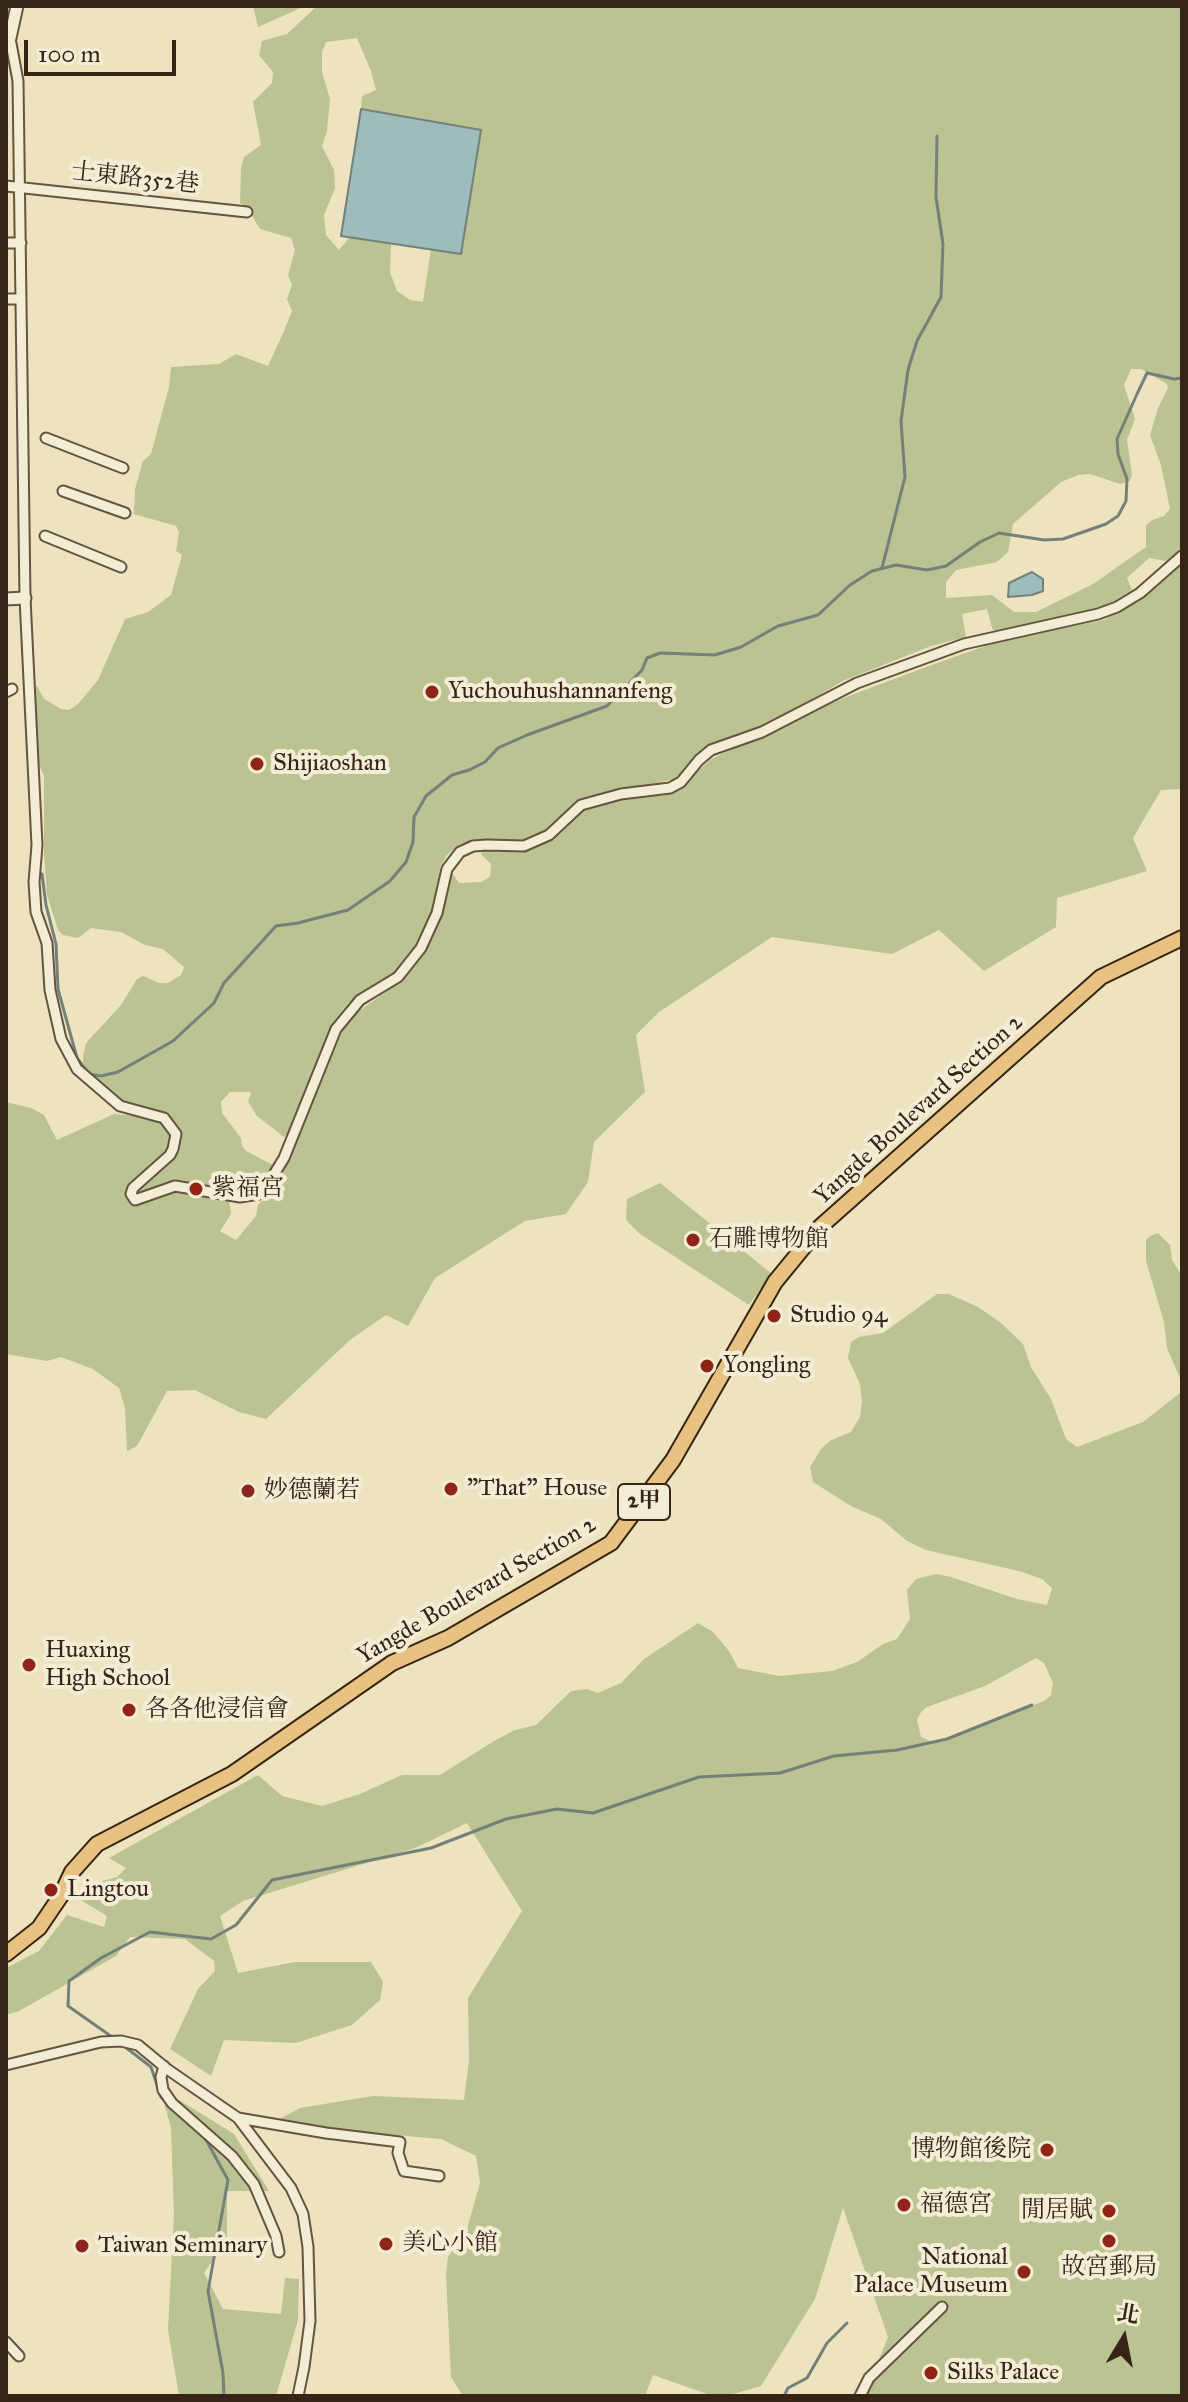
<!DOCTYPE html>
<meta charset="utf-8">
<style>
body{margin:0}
#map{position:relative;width:1188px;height:2402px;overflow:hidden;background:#eee3bf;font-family:"IM FELL Great Primer","Noto Serif TC",serif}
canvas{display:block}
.frame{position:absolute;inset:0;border:8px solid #362516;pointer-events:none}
.north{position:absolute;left:1084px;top:2298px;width:80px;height:80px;-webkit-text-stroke:6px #f4edd5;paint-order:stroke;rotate:10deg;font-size:22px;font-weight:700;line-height:32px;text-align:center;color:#362516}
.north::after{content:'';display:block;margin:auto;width:28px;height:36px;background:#362516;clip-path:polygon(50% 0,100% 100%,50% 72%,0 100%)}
.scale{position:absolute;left:24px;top:40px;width:152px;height:36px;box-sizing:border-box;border:4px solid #362516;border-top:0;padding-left:10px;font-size:24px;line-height:28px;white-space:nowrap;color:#362516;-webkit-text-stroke:6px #f4edd5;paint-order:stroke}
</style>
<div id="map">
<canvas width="1188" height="2402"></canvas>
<div class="frame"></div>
<div class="north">北</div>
<div class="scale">100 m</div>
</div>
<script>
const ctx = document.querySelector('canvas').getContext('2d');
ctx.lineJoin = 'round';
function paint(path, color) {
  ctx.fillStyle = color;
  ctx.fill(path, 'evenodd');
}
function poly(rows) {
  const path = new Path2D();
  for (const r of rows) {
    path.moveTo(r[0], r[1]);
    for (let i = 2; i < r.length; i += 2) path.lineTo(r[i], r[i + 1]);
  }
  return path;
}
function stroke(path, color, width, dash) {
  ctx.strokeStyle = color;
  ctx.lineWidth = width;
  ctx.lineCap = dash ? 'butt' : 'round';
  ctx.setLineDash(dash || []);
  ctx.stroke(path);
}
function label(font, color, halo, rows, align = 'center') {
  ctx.font = font + ' "IM FELL Great Primer","Noto Serif TC",serif';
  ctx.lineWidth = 8;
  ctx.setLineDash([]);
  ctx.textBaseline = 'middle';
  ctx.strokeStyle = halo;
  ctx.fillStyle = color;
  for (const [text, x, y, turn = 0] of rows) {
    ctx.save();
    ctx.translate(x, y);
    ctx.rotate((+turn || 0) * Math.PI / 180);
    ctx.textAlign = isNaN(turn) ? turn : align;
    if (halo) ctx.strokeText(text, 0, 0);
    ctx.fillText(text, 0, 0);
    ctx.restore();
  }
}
const green = poly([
 [253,6,305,6,258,27],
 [317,6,1182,6,1182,548,1166,561,1149,558,1127,578,1132,590,1099,610,993,631,987,609,962,614,966,637,931,646,843,681,793,710,695,758,678,778,578,802,564,814,549,831,523,841,471,841,460,844,447,855,440,867,436,898,426,932,417,946,390,978,364,991,348,1003,333,1022,288,1133,284,1137,257,1116,248,1102,251,1092,230,1092,221,1102,222,1113,241,1138,242,1146,246,1151,273,1165,265,1183,253,1191,240,1192,201,1184,176,1182,135,1197,134,1191,176,1154,180,1143,178,1133,168,1117,119,1101,93,1080,83,1062,83,1056,86,1043,121,1005,137,979,143,976,159,983,168,983,181,975,184,967,163,949,145,945,121,932,91,928,78,938,63,935,58,930,47,895,44,854,44,776,36,758,34,686,37,686,44,699,61,709,69,710,78,704,98,680,125,619,148,612,171,595,182,555,176,551,179,532,176,526,134,514,135,489,143,461,151,454,169,387,171,367,219,364,236,354,268,366,284,331,292,311,287,299,292,285,288,275,295,250,291,238,260,229,246,206,240,203,241,168,244,157,261,145,253,102,272,83,273,72,259,55,262,41,287,34],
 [357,38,371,71,376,90,362,96,361,109,480,130,461,253,431,249,423,302,410,300,397,291,390,272,391,243,350,237,339,250,326,235,324,215,335,188,334,170,322,146,327,131,330,99,322,72,322,52,326,42],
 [1131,369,1141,369,1167,384,1168,388,1158,408,1150,435,1161,465,1170,509,1164,516,1152,520,1146,525,1146,547,1093,584,1036,612,1014,612,992,595,946,598,946,582,956,570,997,562,1008,552,1013,524,1061,482,1078,475,1090,474,1120,484,1130,481,1132,474,1127,440,1135,419,1124,385],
 [1182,564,1182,789,1161,790,1133,838,1147,871,1057,898,1056,927,984,971,939,930,892,954,772,937,659,1012,636,1035,645,1092,594,1142,588,1182,566,1214,525,1221,435,1278,408,1326,386,1315,350,1340,266,1419,239,1412,195,1390,167,1391,137,1446,127,1451,125,1408,119,1388,93,1369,61,1357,47,1361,6,1354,6,1102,31,1108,44,1115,57,1140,114,1114,159,1118,170,1132,171,1143,168,1151,131,1186,138,1204,177,1192,210,1195,229,1200,231,1214,220,1231,236,1240,256,1216,258,1205,271,1191,294,1148,344,1027,359,1011,394,986,428,945,441,913,448,874,452,873,459,883,481,882,490,877,491,864,481,854,482,850,521,851,550,840,575,813,584,808,682,786,711,759,841,699,918,670,1002,640,1104,620,1127,607],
 [660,1183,772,1274,749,1305,640,1234,626,1220,627,1199],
 [1158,1233,1170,1245,1172,1260,1182,1276,1182,1383,1167,1348,1164,1322,1146,1261,1146,1240,1150,1236],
 [937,1294,949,1294,978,1307,1001,1323,1023,1344,1031,1367,1051,1399,1066,1439,1077,1447,1143,1422,1180,1393,1182,1385,1182,2396,865,2396,888,2337,843,2208,815,2299,761,2386,726,2396,713,2396,653,2375,645,2396,463,2396,451,2377,446,2275,448,2257,467,2229,480,2183,476,2156,441,2139,325,2129,276,2121,300,2108,373,2096,464,2100,469,2060,468,1998,522,1911,467,1823,415,1848,243,1901,220,1916,238,1973,295,1962,371,1962,383,1982,380,2000,352,2025,296,2043,224,2040,211,2076,170,2049,198,1989,215,1971,214,1961,185,1939,130,1937,116,1956,19,2011,6,2015,6,1968,39,1951,67,1915,104,1927,107,1916,79,1899,88,1885,117,1877,126,1868,109,1858,258,1775,282,1796,322,1806,360,1794,402,1775,440,1775,494,1741,515,1730,536,1725,571,1691,587,1689,598,1693,621,1683,644,1659,698,1623,713,1632,729,1651,738,1668,779,1676,832,1671,857,1662,883,1644,897,1639,910,1619,907,1590,916,1579,936,1574,951,1577,1017,1599,1047,1605,1052,1588,1042,1579,1019,1571,926,1550,907,1541,881,1519,851,1506,813,1482,810,1467,821,1449,831,1440,851,1432,860,1417,862,1401,860,1384,848,1358,851,1342,859,1337,883,1333],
 [1036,1658,1044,1663,1053,1683,1051,1695,1046,1700,942,1742,932,1742,921,1737,917,1720,921,1712,927,1707,985,1686],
 [159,2084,176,2098,234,2134,269,2191,227,2191,227,2241,204,2273,223,2309,281,2314,285,2278,299,2279,298,2320,276,2396,179,2396,168,2330,174,2215,171,2128]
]);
const water = poly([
 [361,109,481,130,461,254,341,236,361,109],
 [1032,572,1043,579,1043,591,1032,595,1008,597,1009,583,1032,572]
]);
const stream = poly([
 [882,568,905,477,901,421,908,370,917,341,941,297,943,244,936,197,937,136],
 [42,874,46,905,56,944,58,989,77,1058,89,1074,101,1076,118,1072,173,1041,214,1003,224,983,276,926,298,923,348,910,390,881,406,862,413,842,414,817,426,796,452,775,469,770,485,762,498,748,527,735,607,706,642,670,647,658,660,653,715,655,741,647,778,626,818,615,850,585,872,571,896,565,927,570,946,566,980,542,999,533,1044,540,1063,539,1106,524,1118,516,1126,501,1127,479,1118,454,1117,439,1137,394,1147,373,1174,379,1182,378],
 [115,2039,68,2006,69,1981,101,1958,150,1932,211,1939,236,1925,272,1880,431,1848,506,1819,557,1809,593,1813,699,1777,780,1773,834,1756,897,1750,947,1739,1032,1705],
 [124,2046,151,2067,161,2097,166,2102],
 [204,2136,228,2180,208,2291,223,2373,224,2396],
 [784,2396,788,2388,807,2378,827,2343,847,2323]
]);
const minor = poly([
 [10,38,18,81,25,598,37,845,34,882,36,912,47,943,50,990,61,1039,77,1069,120,1106,164,1118,176,1134,173,1149,170,1155,133,1188,131,1194,135,1200,175,1186,240,1197,259,1194,265,1189,284,1158,336,1029,360,1000,398,977,421,948,437,913,447,869,460,852,473,846,487,845,524,846,549,835,581,805,621,794,670,788,681,782,699,760,711,750,762,732,857,683,964,644,1098,614,1117,607,1140,593,1182,556],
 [6,186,247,212],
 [6,243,21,243],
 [6,299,21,299],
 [46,438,123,468],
 [63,491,125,513],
 [45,536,121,567],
 [6,692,12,689],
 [6,2065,101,2042,121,2041,138,2045,167,2069,238,2118,291,2188,303,2214,308,2247,310,2321,304,2367,298,2396],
 [164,2066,161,2077,163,2090,172,2103,232,2156,254,2184,276,2236,279,2252],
 [238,2118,326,2133,400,2142,398,2153,404,2171,439,2176],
 [6,2342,19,2356],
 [860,2396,869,2378,942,2307]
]);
const tertiary = poly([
 [10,38,17,6],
 [6,599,25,598]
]);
const primary = poly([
 [6,1954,39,1928,60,1897,72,1872,97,1844,232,1774,392,1663,448,1638,611,1543,673,1460,775,1282,820,1227,1101,977,1182,938]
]);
const markers = [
 [432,692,8,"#8f2418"],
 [257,764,8,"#8f2418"],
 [196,1189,8,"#8f2418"],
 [693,1240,8,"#8f2418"],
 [774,1316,8,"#8f2418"],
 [707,1366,8,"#8f2418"],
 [451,1489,8,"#8f2418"],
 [248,1491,8,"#8f2418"],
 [29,1665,8,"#8f2418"],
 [129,1710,8,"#8f2418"],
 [51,1890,8,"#8f2418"],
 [1047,2150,8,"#8f2418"],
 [904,2205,8,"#8f2418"],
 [1109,2211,8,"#8f2418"],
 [1109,2241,8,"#8f2418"],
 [386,2244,8,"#8f2418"],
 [82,2246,8,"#8f2418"],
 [1024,2272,8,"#8f2418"],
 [931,2373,8,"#8f2418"]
];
const shields = [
 [644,1502,52]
];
const shieldNames = [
 ["2甲",644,1502]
];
const streetNames = [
 ["士東路352巷",135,179,6],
 ["Yangde Boulevard Section 2",919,1110,-42],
 ["Yangde Boulevard Section 2",477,1591,-30]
];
const poiNames = [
 ["Yuchouhushannanfeng",448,692],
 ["Shijiaoshan",273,764],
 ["紫福宮",212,1189],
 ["石雕博物館",709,1240],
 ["Studio 94",790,1316],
 ["Yongling",723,1366],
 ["\"That\" House",467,1489],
 ["妙德蘭若",264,1491],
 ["Huaxing",45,1651],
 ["High School",45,1679],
 ["各各他浸信會",145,1710],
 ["Lingtou",67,1890],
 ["博物館後院",1031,2150,"right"],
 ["福德宮",920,2205],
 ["閒居賦",1093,2211,"right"],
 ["美心小館",402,2244],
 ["Taiwan Seminary",98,2246],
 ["National",1008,2258,"right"],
 ["Palace Museum",1008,2286,"right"],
 ["故宮郵局",1109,2268,"center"],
 ["Silks Palace",947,2373]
];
paint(green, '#bac391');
paint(water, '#9dbcbb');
stroke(water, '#748079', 2);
stroke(stream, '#748079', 3);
stroke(minor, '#645440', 13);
stroke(tertiary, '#645440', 15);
stroke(primary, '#362516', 18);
stroke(minor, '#f4edd5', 9);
stroke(tertiary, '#f4edd5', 11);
stroke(primary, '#e7c280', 14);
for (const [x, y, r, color] of markers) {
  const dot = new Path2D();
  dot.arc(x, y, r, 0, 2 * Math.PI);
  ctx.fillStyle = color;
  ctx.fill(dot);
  stroke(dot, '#f4edd5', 3);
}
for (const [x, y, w] of shields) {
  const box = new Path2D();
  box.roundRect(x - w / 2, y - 18, w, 36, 6);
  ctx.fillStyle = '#f4edd5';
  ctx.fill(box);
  stroke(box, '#362516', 2);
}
label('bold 22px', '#362516', null, shieldNames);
label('24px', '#362516', '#f4edd5', streetNames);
label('24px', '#362516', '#f4edd5', poiNames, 'left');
</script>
